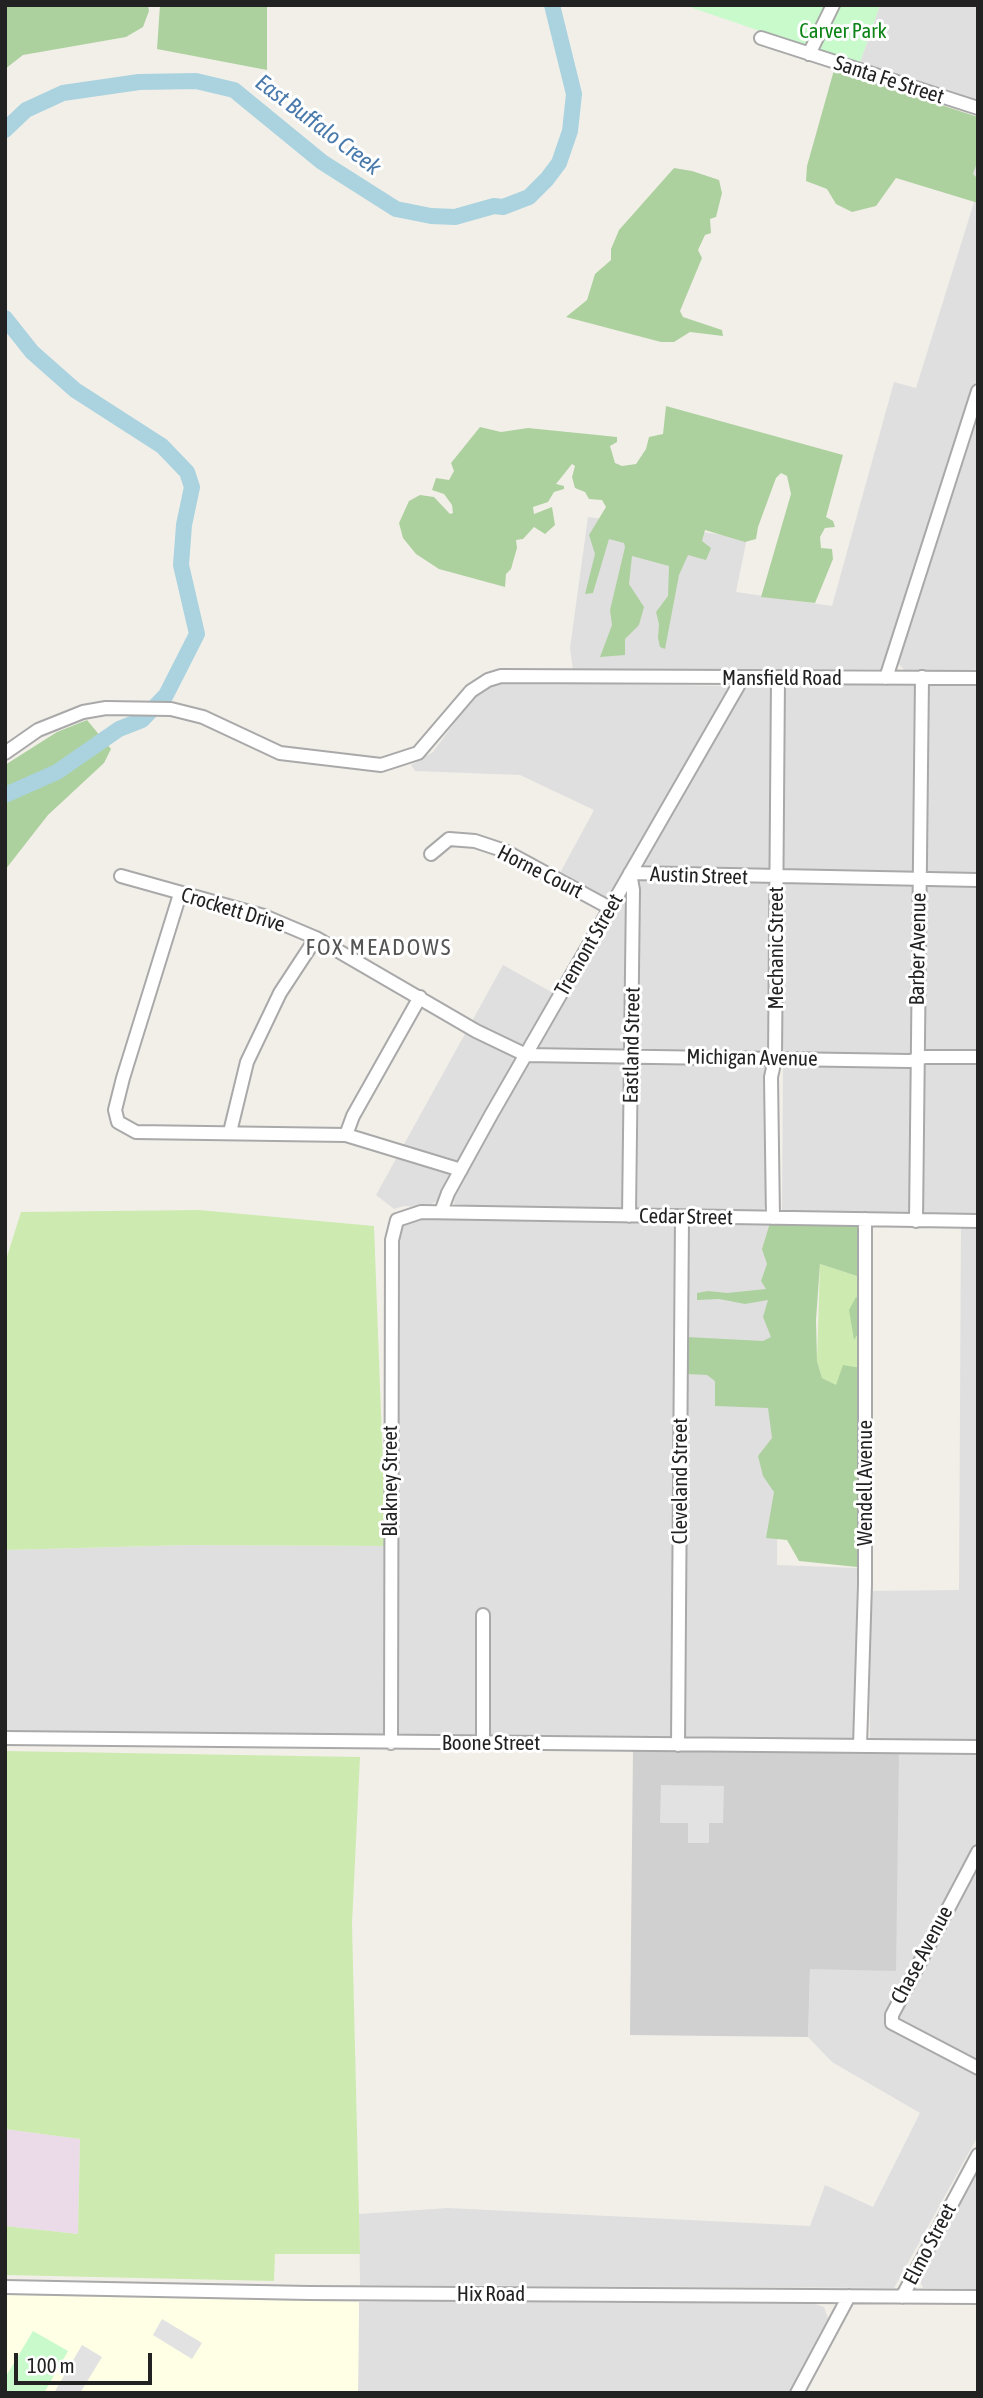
<!DOCTYPE html>
<style>
body{margin:0}
#map{position:relative;width:983px;height:2398px;overflow:hidden;background:#f2efe9;font-family:"Asap Condensed",sans-serif}
canvas{display:block}
.frame{position:absolute;inset:0;border:7px solid #222;pointer-events:none}
.scale{position:absolute;left:14px;top:2353px;width:138px;height:32px;box-sizing:border-box;border:4px solid #222;border-top:0;padding-left:9px;font-size:21px;line-height:24px;white-space:nowrap;color:#222;-webkit-text-stroke:5px #fff;paint-order:stroke}
</style>
<div id="map">
<canvas width="983" height="2398"></canvas>
<div class="frame"></div>
<div class="scale">100 m</div>
</div>
<script>
const ctx = document.querySelector('canvas').getContext('2d');
ctx.lineJoin = 'round';
function paint(path, color) {
  ctx.fillStyle = color;
  ctx.fill(path, 'evenodd');
}
function poly(rows) {
  const path = new Path2D();
  for (const r of rows) {
    path.moveTo(r[0], r[1]);
    for (let i = 2; i < r.length; i += 2) path.lineTo(r[i], r[i + 1]);
  }
  return path;
}
function stroke(path, color, width, dash) {
  ctx.strokeStyle = color;
  ctx.lineWidth = width;
  ctx.lineCap = dash ? 'butt' : 'round';
  ctx.setLineDash(dash || []);
  ctx.stroke(path);
}
function label(font, color, halo, rows, align = 'center') {
  ctx.font = font + ' "Asap Condensed",sans-serif';
  ctx.lineWidth = 6;
  ctx.setLineDash([]);
  ctx.textBaseline = 'middle';
  ctx.strokeStyle = halo;
  ctx.fillStyle = color;
  for (const [text, x, y, turn = 0] of rows) {
    ctx.save();
    ctx.translate(x, y);
    ctx.rotate((+turn || 0) * Math.PI / 180);
    ctx.textAlign = isNaN(turn) ? turn : align;
    if (halo) ctx.strokeText(text, 0, 0);
    ctx.fillText(text, 0, 0);
    ctx.restore();
  }
}
const residential = poly([
 [880,5,978,5,978,104,859,65],
 [978,142,978,375,882,669,573,670,570,648,588,517,747,538,736,592,832,606,894,382,916,388,976,196,962,191],
 [978,412,978,661,975,671,905,671,897,662],
 [502,682,731,686,609,901,560,873,594,810,520,775,415,771,411,765,433,752,477,692],
 [788,684,914,685,913,874,782,872,785,687],
 [930,684,978,684,978,877,926,875,927,688],
 [745,686,772,688,770,871,643,868,641,864],
 [639,879,771,882,768,1053,641,1051,637,1046],
 [786,882,914,885,911,1054,781,1054,783,893],
 [978,883,978,1054,926,1054,923,1050,924,885],
 [625,895,626,1051,536,1050,536,1048],
 [503,965,555,994,437,1201,426,1207,404,1206,394,1209,376,1195],
 [531,1059,626,1062,625,1206,622,1211,460,1208,454,1204,455,1191],
 [978,1060,978,1215,925,1215,922,1210,923,1064],
 [639,1063,767,1064,768,1196,763,1211,637,1208],
 [783,1064,912,1064,910,1213,782,1211],
 [409,1218,676,1223,673,1734,668,1740,397,1735,397,1233,399,1226],
 [693,1222,779,1223,777,1565,857,1568,856,1736,851,1741,687,1739,684,1734,688,1228],
 [961,1225,978,1226,978,1741,874,1741,870,1738,868,1591,959,1590],
 [188,1545,386,1546,385,1735,381,1738,5,1734,5,1550],
 [899,1751,978,1752,978,1843,887,2008,886,2016,889,2028,978,2072,978,2136,894,2288,360,2285,359,2214,448,2208,810,2226,825,2185,873,2207,920,2113,832,2062,808,2037,810,1969],
 [975,1866,978,1866,978,2063,897,2019,897,2013],
 [978,2169,978,2289,923,2288,919,2278],
 [412,2301,815,2304,824,2307,828,2318,788,2393,358,2393,359,2302]
]);
const industrial = poly([
 [5,2129,80,2139,78,2234,5,2226]
]);
const education = poly([
 [5,2295,359,2302,358,2393,5,2393]
]);
const religious = poly([
 [633,1749,899,1751,896,1971,810,1969,808,2037,630,2035]
]);
const grass = poly([
 [199,1210,374,1226,386,1546,188,1545,5,1550,5,1263,21,1212],
 [820,1264,860,1277,861,1368,836,1386,822,1378,817,1361],
 [5,1751,360,1757,352,1924,360,2254,275,2254,274,2281,5,2275,5,2226,78,2234,80,2139,5,2129]
]);
const forest = poly([
 [5,5,148,5,149,11,143,27,126,37,23,55,5,69],
 [160,5,267,5,267,70,157,49],
 [834,70,978,117,978,160,973,174,978,179,978,203,896,178,876,206,852,212,836,204,827,189,806,181,807,166],
 [674,168,692,171,719,180,722,193,716,217,710,219,711,233,705,235,698,250,702,258,680,311,683,317,722,330,723,336,690,332,674,342,661,342,566,317,587,300,595,274,611,260,611,249,619,230],
 [666,406,843,455,826,517,833,521,835,527,825,528,820,537,821,548,832,549,833,559,815,603,761,597,791,494,787,476,781,473,776,478,758,527,756,539,745,542,705,530,702,541,711,548,706,560,688,555,679,575,665,649,660,647,658,638,659,624,656,612,668,596,669,566,632,556,629,584,644,607,639,625,625,639,625,655,600,657,612,625,610,610,625,547,624,543,609,539,593,593,585,594,595,554,589,535,606,507,602,500,589,499,585,492,575,488,572,477,575,466,572,464,556,484,564,486,564,489,554,492,548,502,533,507,534,514,552,507,555,525,545,534,534,527,523,539,516,540,517,548,511,569,506,574,505,587,439,569,416,554,403,538,399,523,409,501,420,495,434,497,450,514,453,513,452,505,444,494,432,490,436,478,449,480,454,471,451,463,480,427,501,432,528,428,617,437,617,442,610,446,615,463,622,466,636,464,646,449,649,437,663,434],
 [87,720,111,749,104,763,48,815,5,870,5,765,57,732],
 [770,1223,854,1223,861,1230,860,1277,820,1264,816,1320,817,1361,822,1378,836,1385,843,1365,861,1368,857,1567,799,1561,787,1540,766,1538,774,1492,763,1476,758,1456,772,1438,768,1408,715,1406,715,1381,707,1375,686,1374,687,1337,763,1341,771,1337,763,1317,768,1300,745,1304,719,1299,697,1300,697,1293,708,1291,727,1293,766,1289,761,1281,767,1264,762,1249],
 [856,1297,861,1302,860,1330,854,1340,849,1310]
]);
const park = poly([
 [684,5,880,5,859,65],
 [33,2331,68,2351,44,2393,5,2393,5,2378]
]);
const parking = poly([
 [661,1785,724,1786,723,1823,709,1823,709,1843,688,1843,688,1823,660,1823],
 [162,2319,202,2343,192,2359,153,2335],
 [82,2345,102,2357,80,2393,54,2393]
]);
const river = poly([
 [5,130,26,110,63,93,139,82,196,81,234,90,322,162,396,209,431,216,455,217,494,206,503,207,529,197,547,179,559,163,570,131,574,94,552,5],
 [5,318,32,352,75,390,162,446,187,472,192,487,184,525,181,565,197,634,166,695,142,720,119,729,57,772,5,795]
]);
const minor = poly([
 [761,38,978,108],
 [809,54,833,5],
 [886,678,978,391],
 [5,753,38,730,83,712,106,708,171,709,203,717,280,753,381,765,418,753,471,691,488,680,501,676,978,678],
 [431,854,449,839,475,841,505,851,610,908],
 [121,876,264,916,316,938,476,1031,526,1055,910,1061,925,1057,978,1057],
 [180,894,123,1078,115,1110,118,1122,136,1132,346,1135,461,1170],
 [230,1132,247,1062,280,993,316,938],
 [346,1135,353,1116,420,997],
 [441,1212,448,1193,491,1115,738,686,738,679],
 [629,1216,633,890,630,873,978,880],
 [773,1218,771,1077,775,1059,778,678],
 [916,1221,922,677],
 [5,1738,978,1747],
 [483,1742,483,1615],
 [391,1743,392,1240,397,1220,421,1212,978,1221],
 [678,1745,682,1217],
 [860,1746,865,1584,865,1219],
 [978,1852,892,2015,892,2023,978,2068],
 [5,2287,309,2293,978,2297],
 [902,2297,978,2155],
 [797,2393,849,2296]
]);
const parkNames = [
 ["Carver Park",843,31]
];
const streetNames = [
 ["Santa Fe Street",889,80,18],
 ["Mansfield Road",782,678],
 ["Horne Court",540,872,27],
 ["Austin Street",699,876,2],
 ["Crockett Drive",233,910,17],
 ["Tremont Street",589,945,-60],
 ["Mechanic Street",776,948,-90],
 ["Barber Avenue",918,949,-89],
 ["Eastland Street",632,1045,-89],
 ["Michigan Avenue",752,1058,1],
 ["Cedar Street",686,1217,1],
 ["Blakney Street",390,1481,-90],
 ["Cleveland Street",680,1481,-90],
 ["Wendell Avenue",865,1483,-90],
 ["Boone Street",491,1743],
 ["Chase Avenue",922,1955,-62],
 ["Elmo Street",930,2244,-62],
 ["Hix Road",491,2294]
];
const waterNames = [
 ["East Buffalo Creek",318,125,37]
];
const neighbourhoodNames = [
 ["FOX MEADOWS",379,948]
];
paint(residential, '#e0dfdf');
paint(industrial, '#ebdbe8');
paint(education, '#ffffe5');
paint(religious, '#d0d0d0');
paint(grass, '#cdebb0');
paint(forest, '#add19e');
paint(park, '#c8facc');
paint(parking, '#e2e2e2');
stroke(river, '#aad3df', 16);
stroke(minor, '#a9a9a9', 16);
stroke(minor, '#fff', 12);
label('21px', '#0c8416', '#fff', parkNames);
label('21px', '#222', '#fff', streetNames);
label('italic 23px', '#4a7aab', '#fff', waterNames);
ctx.letterSpacing = '2px';
label('23px', '#555', '#fff', neighbourhoodNames);
ctx.letterSpacing = '0px';
</script>
